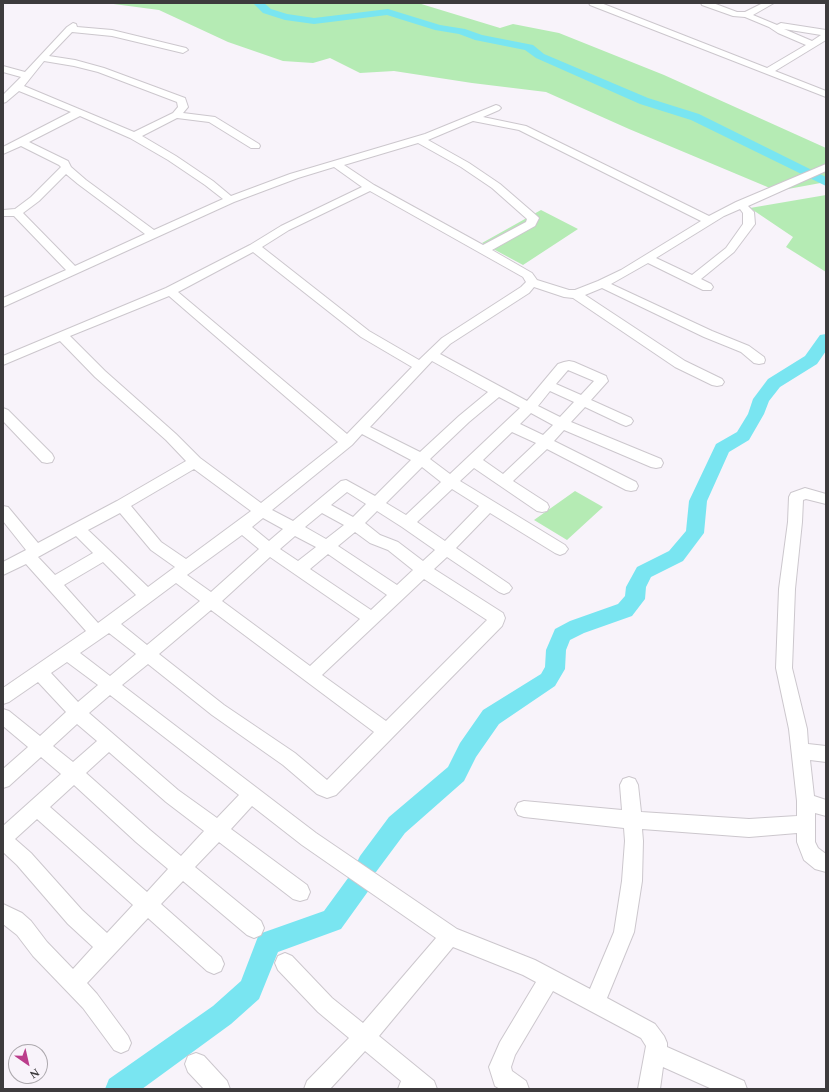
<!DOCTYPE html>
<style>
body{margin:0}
#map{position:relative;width:829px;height:1092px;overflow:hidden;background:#f8f3fa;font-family:Spectral,serif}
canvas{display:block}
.frame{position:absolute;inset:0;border:4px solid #3d3b3d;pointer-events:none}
.north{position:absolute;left:8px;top:1044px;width:40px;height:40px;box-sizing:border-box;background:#f8f3fa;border:1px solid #ada9ae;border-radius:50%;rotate:146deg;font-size:11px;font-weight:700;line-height:16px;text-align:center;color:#3d3b3d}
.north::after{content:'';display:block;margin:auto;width:14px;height:18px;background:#bb3d8b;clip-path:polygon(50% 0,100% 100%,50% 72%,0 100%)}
</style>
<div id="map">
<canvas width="829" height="1092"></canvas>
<div class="frame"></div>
<div class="north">N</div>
</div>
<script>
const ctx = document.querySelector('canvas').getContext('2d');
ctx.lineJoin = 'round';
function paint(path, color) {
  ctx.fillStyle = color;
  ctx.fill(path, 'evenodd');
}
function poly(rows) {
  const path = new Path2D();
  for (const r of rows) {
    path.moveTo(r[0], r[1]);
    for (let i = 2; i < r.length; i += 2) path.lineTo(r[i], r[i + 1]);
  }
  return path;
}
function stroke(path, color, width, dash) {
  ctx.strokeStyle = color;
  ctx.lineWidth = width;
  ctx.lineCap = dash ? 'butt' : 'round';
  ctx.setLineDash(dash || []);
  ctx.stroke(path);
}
const green = poly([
 [106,3,418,3,500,28,513,24,559,33,664,75,826,148,826,182,777,191,629,129,546,92,472,83,394,71,360,73,330,58,313,63,283,61,228,42,159,10],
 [826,195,826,272,786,247,793,237,750,208],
 [541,210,578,229,523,265,482,243],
 [575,491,603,507,567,540,534,520]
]);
const river = poly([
 [253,3,264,3,271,9,287,14,314,18,388,9,440,25,465,29,482,35,533,45,544,54,648,98,699,114,826,177,826,186,691,120,640,104,536,58,525,50,475,40,459,34,435,30,387,15,314,24,285,20,263,13,253,3],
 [826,334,826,351,817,364,780,387,769,401,764,414,749,440,729,452,707,501,704,533,683,561,651,577,646,587,645,599,632,616,584,633,570,640,566,650,565,669,555,686,499,724,476,757,464,781,405,833,376,872,369,875,372,882,369,890,341,929,278,952,259,999,231,1024,142,1089,105,1089,109,1079,213,1006,241,981,259,934,324,911,351,874,359,871,356,864,360,856,389,817,448,767,460,743,483,710,541,674,545,667,546,650,555,629,570,621,618,604,625,596,626,587,637,567,669,551,686,531,689,501,716,444,737,432,748,414,753,399,768,379,805,356,820,335,826,334]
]);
const minor = poly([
 [589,3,601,3,767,68,806,45,778,33,769,27,745,17,733,16,702,5,701,3,713,3,737,12,745,12,763,3,774,3,753,15,777,25,781,23,826,30,826,40,775,71,826,91,826,97,590,5,589,3],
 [784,29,821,35,812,41,784,29],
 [73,23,76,24,77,27,112,30,186,48,188,50,183,53,112,36,72,32,49,56,75,60,104,68,185,98,188,107,183,113,215,117,259,144,260,146,259,148,251,148,209,122,177,118,142,136,176,156,213,181,231,196,290,174,425,134,496,105,499,106,501,108,499,110,483,117,526,126,709,216,736,202,826,164,826,171,748,206,754,212,755,224,734,252,701,279,711,284,713,287,711,290,703,290,648,263,611,284,712,331,749,346,764,357,765,360,764,363,759,364,754,363,741,352,704,337,602,288,585,295,685,361,722,379,724,382,722,385,717,386,712,385,675,367,573,298,564,297,534,287,529,293,450,344,440,354,527,401,558,364,564,362,569,361,574,362,606,376,608,381,591,400,631,418,633,421,631,424,626,426,621,424,585,407,571,422,661,459,663,463,661,467,656,468,651,467,564,430,554,441,636,482,638,486,636,490,631,491,626,490,547,449,513,481,547,503,549,507,547,511,542,512,537,511,474,468,460,481,565,545,568,549,565,553,560,555,555,553,490,513,456,548,509,584,512,588,509,592,504,594,499,592,447,557,434,569,503,613,505,618,504,621,502,626,336,795,327,798,317,794,283,765,212,715,148,664,122,685,316,833,457,929,535,960,590,989,614,932,622,881,625,841,624,828,524,817,518,815,515,809,518,803,524,801,622,810,620,785,623,779,629,777,635,779,638,785,641,812,749,819,797,816,797,801,789,729,776,668,779,589,788,522,789,497,791,493,805,488,826,494,826,504,806,499,803,500,802,522,795,589,792,668,807,729,808,744,826,746,826,762,810,760,814,796,826,800,826,816,815,813,815,842,818,848,826,854,826,872,815,869,804,860,797,842,797,833,749,837,642,829,643,841,642,881,634,932,607,998,655,1024,664,1036,667,1043,667,1047,744,1081,747,1089,712,1089,663,1067,660,1089,638,1089,646,1046,641,1038,553,991,515,1055,511,1067,512,1071,526,1081,529,1089,500,1089,495,1086,489,1067,500,1042,536,982,523,975,453,947,379,1036,434,1081,437,1089,398,1089,401,1081,365,1051,330,1089,304,1089,307,1081,349,1038,318,1012,278,970,275,963,278,956,285,953,292,956,332,998,363,1023,436,938,302,845,252,806,231,829,307,885,310,892,307,899,300,901,293,899,219,842,195,867,261,921,264,928,261,935,254,938,247,935,183,881,161,904,221,957,224,964,221,971,214,974,207,971,148,918,87,983,97,994,128,1036,131,1043,128,1050,121,1053,114,1050,83,1008,33,956,17,935,3,924,3,904,22,913,31,921,47,942,73,969,93,947,68,924,17,865,3,852,3,826,61,774,41,757,9,786,3,788,3,769,28,747,3,726,3,709,9,711,40,736,66,712,38,682,9,702,3,704,3,688,86,631,26,564,3,575,3,562,26,550,3,521,3,506,8,507,38,543,117,501,186,461,166,440,95,377,60,341,3,365,3,356,166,288,250,245,281,226,362,187,334,167,298,178,234,202,3,307,3,298,66,270,14,216,3,216,3,210,15,209,31,197,61,167,59,165,21,146,3,154,3,147,71,112,19,91,6,102,3,103,3,95,21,77,3,72,3,66,25,72,67,27,73,23],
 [44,61,74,66,98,72,177,102,178,107,173,113,134,132,24,86,44,61],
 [80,116,130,138,168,160,205,185,223,199,154,230,86,180,71,167,68,161,29,142,80,116],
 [473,121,519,130,701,221,621,270,598,281,575,290,569,290,537,280,532,273,492,250,535,226,539,218,537,216,500,184,469,163,428,140,473,121],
 [418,143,461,167,492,188,527,219,526,222,483,245,374,185,344,165,418,143],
 [66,174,78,184,145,234,75,266,23,213,39,201,66,174],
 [370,191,523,277,526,282,521,287,442,338,419,360,369,331,262,247,289,230,370,191],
 [740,209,743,213,743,224,726,248,692,275,656,258,724,216,740,209],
 [253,252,361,337,412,367,347,434,178,292,253,252],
 [169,296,338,442,261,503,200,458,176,434,105,371,70,336,169,296],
 [432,361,488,392,459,416,420,452,370,427,432,361],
 [568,370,594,381,581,395,556,384,568,370],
 [550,391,574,402,560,417,538,406,550,391],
 [499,397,520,408,450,474,430,459,469,422,499,397],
 [531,413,553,425,543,435,520,424,531,413],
 [512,432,536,443,503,474,483,460,512,432],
 [362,434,411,460,375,496,346,480,341,481,293,521,272,510,352,445,362,434],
 [422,467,441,482,406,515,386,503,422,467],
 [194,469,251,511,186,559,161,542,131,506,194,469],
 [452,489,479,506,445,541,417,522,452,489],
 [347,492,366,504,353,517,331,505,347,492],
 [377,511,402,527,435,550,423,561,398,542,380,535,365,523,377,511],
 [120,513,151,550,175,567,148,587,88,530,120,513],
 [322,513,344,525,326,539,305,527,322,513],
 [263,518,283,529,269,541,252,527,263,518],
 [355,532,370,543,388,550,413,570,397,585,338,546,355,532],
 [242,535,259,549,211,592,187,575,242,535],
 [76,536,93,553,55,575,38,557,76,536],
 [295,536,316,547,298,561,280,549,295,536],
 [328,554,387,595,371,610,310,569,328,554],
 [270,557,360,619,310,666,222,601,270,557],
 [103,562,136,595,98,623,64,585,103,562],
 [424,579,487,620,386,721,322,675,424,579],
 [176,583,200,601,147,645,121,624,176,583],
 [211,610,374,732,327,780,295,753,224,705,159,654,211,610],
 [109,633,136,654,110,676,80,653,109,633],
 [67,662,98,685,78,702,51,673,67,662],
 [110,695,239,795,217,818,178,790,89,713,110,695],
 [77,724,97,741,73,762,53,746,77,724],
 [109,752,166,802,204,831,181,856,150,830,86,773,109,752],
 [74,785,136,842,168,869,147,892,50,807,74,785],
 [37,819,133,905,107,933,82,910,31,853,15,839,37,819],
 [3,408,8,410,52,454,54,458,52,462,47,463,42,462,3,421,3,408],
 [196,1053,204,1056,227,1081,230,1089,204,1089,188,1072,185,1064,188,1056,196,1053]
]);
paint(green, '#b5ebb4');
paint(river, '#79e5f1');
stroke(minor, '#ccc7cd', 2);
paint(minor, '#fff');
</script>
